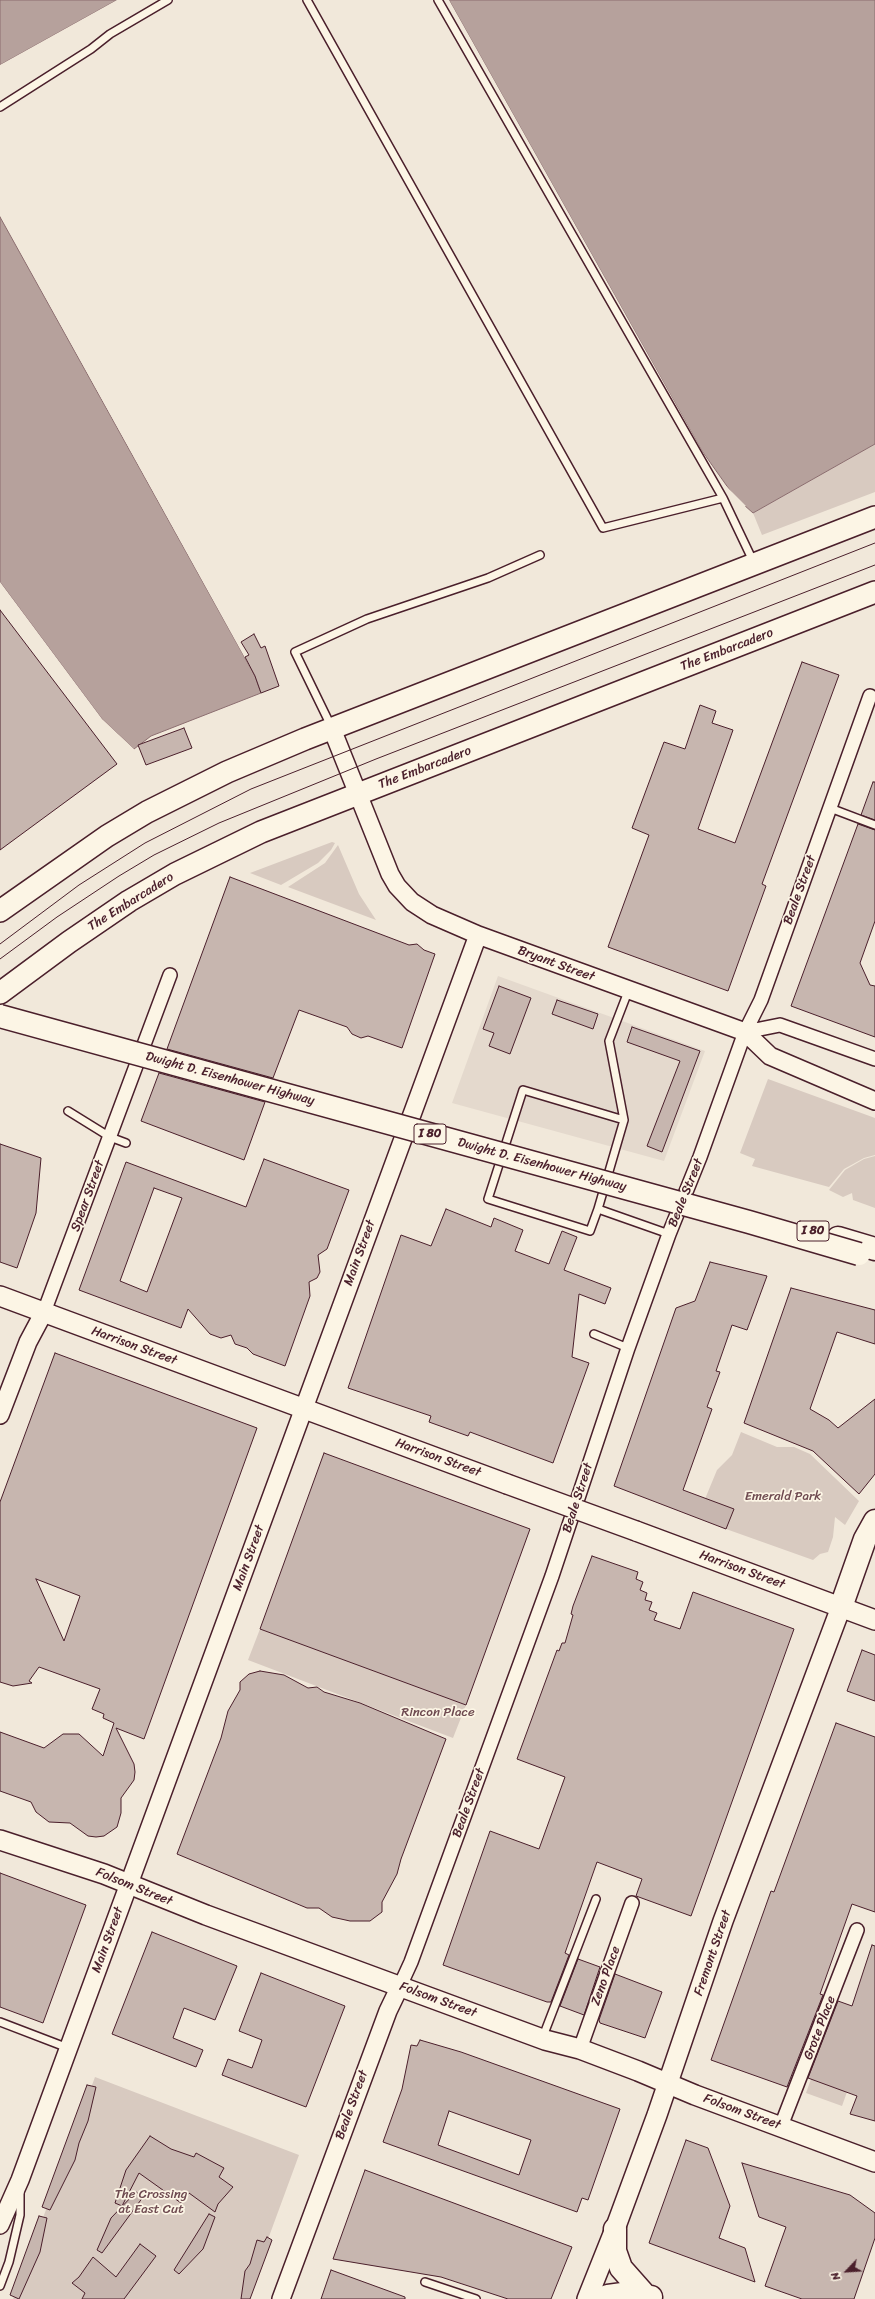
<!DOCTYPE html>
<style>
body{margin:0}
#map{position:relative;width:875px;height:2299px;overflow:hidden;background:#f1e8da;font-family:Sriracha,sans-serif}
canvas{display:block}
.north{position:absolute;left:827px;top:2251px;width:40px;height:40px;-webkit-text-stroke:3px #fcf5e5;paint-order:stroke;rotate:245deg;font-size:11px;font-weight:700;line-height:16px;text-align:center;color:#4a1f2b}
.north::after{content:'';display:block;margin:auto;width:14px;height:18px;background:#4a1f2b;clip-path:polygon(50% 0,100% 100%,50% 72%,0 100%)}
</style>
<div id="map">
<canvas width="875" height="2299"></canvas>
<div class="north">N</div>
</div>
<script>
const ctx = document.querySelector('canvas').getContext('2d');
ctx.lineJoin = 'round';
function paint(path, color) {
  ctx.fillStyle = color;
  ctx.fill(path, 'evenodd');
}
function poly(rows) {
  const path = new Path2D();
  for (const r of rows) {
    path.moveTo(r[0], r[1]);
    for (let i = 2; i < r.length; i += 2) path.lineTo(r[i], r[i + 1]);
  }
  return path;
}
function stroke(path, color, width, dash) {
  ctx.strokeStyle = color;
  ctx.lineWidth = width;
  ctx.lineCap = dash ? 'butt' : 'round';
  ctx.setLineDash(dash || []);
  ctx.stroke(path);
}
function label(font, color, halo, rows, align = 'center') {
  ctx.font = font + ' Sriracha,sans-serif';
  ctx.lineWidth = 3.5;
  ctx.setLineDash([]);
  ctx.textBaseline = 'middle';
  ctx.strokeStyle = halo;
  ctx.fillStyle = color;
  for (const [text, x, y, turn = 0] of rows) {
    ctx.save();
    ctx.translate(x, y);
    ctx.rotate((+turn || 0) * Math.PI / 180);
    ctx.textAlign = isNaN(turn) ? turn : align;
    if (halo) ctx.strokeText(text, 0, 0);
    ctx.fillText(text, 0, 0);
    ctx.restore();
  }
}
const built = poly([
 [498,976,705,1051,664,1161,452,1103]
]);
const green = poly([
 [875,444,875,492,762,535,753,513],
 [332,842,335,843,331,850,318,863,281,885,250,873],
 [338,845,359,894,376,920,288,887,325,863],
 [768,1079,875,1118,875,1155,864,1158,844,1169,829,1187,752,1166,755,1159,740,1153],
 [875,1156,875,1208,853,1200,852,1193,843,1197,829,1190,845,1170,864,1159],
 [741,1432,777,1447,794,1447,810,1454,859,1501,845,1525,835,1517,833,1537,828,1552,820,1554,813,1560,726,1529,734,1509,705,1499,717,1470,732,1455],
 [260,1629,466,1705,453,1738,248,1660],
 [95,2077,299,2155,246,2299,13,2299],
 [811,2079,847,2092,842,2106,806,2093]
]);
const water = poly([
 [0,0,117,0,0,65,0,0],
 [449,0,875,0,875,444,753,513,734,496,702,451,449,0],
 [0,217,255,676,261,693,151,736,134,749,102,719,0,582,0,217]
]);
const pier = poly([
 [117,0,119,0,118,2,0,67,0,65],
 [447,0,449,0,702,451,722,482,746,506,744,507,733,497,721,483,701,452],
 [0,215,247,656,257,675,263,692,261,693,255,676],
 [0,582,102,719,134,749,132,751,100,720,0,586]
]);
const building = poly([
 [0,610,117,764,0,850,0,610],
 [254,634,261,648,265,646,279,686,261,693,255,676,245,657,249,655,241,642,254,634],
 [802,662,839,675,762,884,766,886,728,991,608,947,649,835,632,828,664,742,685,749,700,705,716,711,712,723,733,730,698,829,735,843,802,662],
 [184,728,192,748,146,765,138,745,184,728],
 [873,782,875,782,875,820,861,815,873,782],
 [858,824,875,830,875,921,860,963,870,985,875,986,875,1037,791,1006,858,824],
 [230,877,409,945,417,944,424,950,435,954,402,1048,368,1036,361,1038,352,1034,347,1027,299,1010,273,1078,167,1049,230,877],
 [499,986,531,998,510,1054,489,1046,494,1033,483,1029,499,986],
 [557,1000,598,1014,593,1029,552,1014,557,1000],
 [632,1027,700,1051,662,1152,647,1146,680,1061,627,1042,632,1027],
 [159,1073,265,1102,244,1160,141,1121,159,1073],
 [0,1144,41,1158,36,1213,17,1268,0,1262,0,1144],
 [264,1159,349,1190,327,1249,318,1255,320,1272,317,1278,309,1282,310,1296,285,1366,253,1354,247,1348,235,1344,231,1335,221,1338,210,1334,188,1309,181,1328,79,1290,126,1162,246,1207,264,1159],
 [154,1188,182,1198,147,1292,120,1281,154,1188],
 [446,1209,491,1227,494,1218,523,1230,515,1251,549,1264,562,1231,577,1237,564,1270,611,1288,605,1304,579,1294,572,1357,589,1363,553,1463,470,1432,468,1436,429,1422,431,1416,348,1388,401,1235,431,1246,446,1209],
 [710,1262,767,1276,747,1330,732,1325,716,1371,720,1372,707,1407,712,1409,683,1490,734,1509,726,1529,614,1486,676,1308,695,1301,710,1262],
 [791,1288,875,1310,875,1344,837,1332,810,1409,829,1420,838,1428,875,1399,875,1474,859,1494,813,1451,744,1423,791,1288],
 [55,1353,257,1428,144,1739,116,1728,134,1764,135,1772,134,1780,121,1798,121,1813,117,1827,104,1836,96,1837,88,1836,70,1823,49,1822,36,1812,31,1802,0,1791,0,1732,44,1748,63,1734,79,1734,103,1756,114,1723,103,1718,104,1714,92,1709,100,1689,39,1667,29,1681,32,1683,13,1686,0,1682,0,1502,55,1353],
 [36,1579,80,1596,64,1641,36,1579],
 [324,1453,530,1529,466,1705,260,1629,324,1453],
 [592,1556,638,1572,636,1579,643,1582,640,1590,647,1593,645,1600,652,1602,649,1610,657,1613,654,1620,680,1629,693,1592,794,1629,691,1916,636,1896,642,1879,597,1862,565,1953,569,1955,551,2002,547,2002,443,1965,490,1831,539,1849,565,1777,517,1759,557,1650,559,1651,562,1643,565,1643,573,1615,571,1614,573,1606,592,1556],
 [862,1650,875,1655,875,1701,847,1691,862,1650],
 [260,1671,284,1675,308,1688,317,1687,324,1692,360,1703,446,1739,401,1859,397,1874,382,1902,382,1912,370,1921,350,1921,332,1917,319,1908,307,1908,177,1854,221,1738,228,1711,240,1690,240,1682,249,1674,260,1671],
 [836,1723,875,1737,875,1912,852,1904,820,1994,823,1995,787,2087,711,2060,771,1891,774,1892,836,1723],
 [0,1873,86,1905,43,2023,0,2007,0,1873],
 [152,1932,237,1966,215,2020,184,2008,173,2038,203,2050,196,2067,112,2034,152,1932],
 [872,1945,875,1946,875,2121,850,2114,857,2096,808,2078,838,2001,852,2006,872,1945],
 [578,1959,600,1967,584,2015,560,2006,578,1959],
 [261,1973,345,2006,306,2107,222,2075,228,2059,252,2068,262,2040,239,2031,261,1973],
 [615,1974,662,1992,645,2038,600,2023,599,2020,615,1974],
 [420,2040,461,2052,620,2109,588,2200,582,2198,577,2212,383,2142,402,2089,411,2045,417,2046,420,2040],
 [449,2111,531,2140,519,2175,438,2145,449,2111],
 [87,2085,96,2087,88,2121,79,2143,75,2160,50,2210,42,2207,87,2085],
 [150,2136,171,2149,194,2157,196,2153,224,2168,219,2177,233,2187,218,2204,215,2212,189,2193,181,2203,139,2173,122,2206,115,2203,126,2170,150,2136],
 [686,2140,708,2148,730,2206,719,2238,745,2248,755,2282,649,2243,686,2140],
 [742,2163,850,2195,875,2213,875,2238,854,2299,802,2299,765,2286,786,2227,759,2217,742,2163],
 [365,2170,572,2247,551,2299,508,2299,441,2277,333,2259,365,2170],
 [136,2192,143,2197,102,2253,97,2250,111,2218,136,2192],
 [209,2214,215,2217,203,2249,179,2274,174,2270,209,2214],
 [39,2216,47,2218,40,2252,19,2299,10,2295,39,2216],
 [267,2237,272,2240,250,2299,241,2299,245,2271,250,2264,257,2240,264,2242,267,2237],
 [140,2244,156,2256,124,2299,82,2299,85,2293,72,2283,79,2277,93,2257,116,2277,140,2244],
 [331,2270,405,2297,405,2299,321,2299,331,2270]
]);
const service = poly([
 [307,0,603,528,723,498],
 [438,0,723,498,754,563],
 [0,107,91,49,110,34,168,0],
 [332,728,295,652,367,619,488,578,540,555],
 [830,808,875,825],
 [68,1111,110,1137,126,1143],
 [624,1120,609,1041,629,989],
 [598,1209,624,1120,523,1090,488,1199,590,1231,598,1209,669,1234],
 [594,1334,628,1348],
 [0,2022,68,2048],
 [542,2039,596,1899],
 [425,2282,476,2299],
 [0,2286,9,2262,20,2215,20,2192]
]);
const minor = poly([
 [745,1032,780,1025,875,1059],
 [44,1312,170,975],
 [400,1986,411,1962,552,1576,628,1348,669,1234,700,1157,745,1032,761,1000,870,696],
 [580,2049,632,1903],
 [781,2126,857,1930]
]);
const tertiary = poly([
 [332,729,390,874,397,886,412,902,432,915,478,935,745,1032,770,1056,875,1101],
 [0,1415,28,1342,44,1312],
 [0,2225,20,2180,478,935],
 [281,2299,388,2011,400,1986]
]);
const secondary = poly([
 [0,1296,507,1484],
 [636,1531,875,1620],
 [0,1840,104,1874,206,1915,545,2040,580,2049,638,2071,695,2095,875,2162],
 [587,2299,615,2229,657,2115,723,1921,841,1607]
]);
const primary = poly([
 [0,911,107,836,147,812,227,772,305,739,875,517],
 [0,993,69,942,129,901,175,874,261,832,875,592]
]);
const motorway = poly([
 [838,1238,875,1249],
 [841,1607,865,1539,875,1521],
 [615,2229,615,2251,621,2268,644,2294],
 [599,2299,608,2296,630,2293,651,2297]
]);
const tram = poly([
 [0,944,79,885,145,843,251,789,875,543],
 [0,959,57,917,119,876,154,855,219,823,376,759,875,565]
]);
const secondaryBridge = poly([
 [507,1484,636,1531]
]);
const motorwayBridge = poly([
 [0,1016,749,1222,859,1254]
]);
const shields = [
 [430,1134,32],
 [813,1231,32]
];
const shieldNames = [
 ["I 80",430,1134],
 ["I 80",813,1231]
];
const streetNames = [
 ["The Embarcadero",727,650,-21],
 ["The Embarcadero",425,768,-21],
 ["Beale Street",800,890,-70],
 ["The Embarcadero",131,902,-32],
 ["Bryant Street",556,964,20],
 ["Dwight D. Eisenhower Highway",230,1079,15],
 ["Dwight D. Eisenhower Highway",542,1165,15],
 ["Beale Street",686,1193,-68],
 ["Spear Street",88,1196,-70],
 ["Main Street",360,1253,-70],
 ["Harrison Street",134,1346,20],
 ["Harrison Street",438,1458,20],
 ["Beale Street",578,1498,-72],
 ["Main Street",249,1558,-70],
 ["Harrison Street",742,1570,20],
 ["Beale Street",469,1803,-70],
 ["Folsom Street",134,1887,22],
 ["Main Street",108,1940,-70],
 ["Fremont Street",713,1953,-71],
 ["Zeno Place",606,1976,-70],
 ["Folsom Street",438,2000,20],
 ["Grote Place",820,2028,-69],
 ["Beale Street",352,2105,-70],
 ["Folsom Street",742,2112,20]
];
const parkNames = [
 ["Emerald Park",783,1497],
 ["Rincon Place",438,1713],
 ["The Crossing",151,2195],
 ["at East Cut",151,2210]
];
paint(built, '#e4d9cd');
paint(green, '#d8cac0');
paint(water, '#b6a19c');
stroke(water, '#8b6d6f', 1);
paint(pier, '#f1e8da');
paint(building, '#c7b6af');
stroke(building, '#4a1f2b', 1);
stroke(service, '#4a1f2b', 10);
stroke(minor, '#4a1f2b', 16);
stroke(tertiary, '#4a1f2b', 20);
stroke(secondary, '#4a1f2b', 22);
stroke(primary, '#4a1f2b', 24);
stroke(motorway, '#4a1f2b', 25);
stroke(service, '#fcf5e5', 7);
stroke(minor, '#fcf5e5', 13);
stroke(tertiary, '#fcf5e5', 17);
stroke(secondary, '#fcf5e5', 19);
stroke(primary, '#fcf5e5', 21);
stroke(motorway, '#fcf5e5', 22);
stroke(tram, '#4a1f2b', 1);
stroke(secondaryBridge, '#4a1f2b', 22, []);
stroke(motorwayBridge, '#4a1f2b', 25, []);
stroke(secondaryBridge, '#fcf5e5', 19);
stroke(motorwayBridge, '#fcf5e5', 22);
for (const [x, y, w] of shields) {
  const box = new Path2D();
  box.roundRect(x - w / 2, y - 10, w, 20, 3);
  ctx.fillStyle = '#fcf5e5';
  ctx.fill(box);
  stroke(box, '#4a1f2b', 1);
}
label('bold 12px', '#4a1f2b', null, shieldNames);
label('13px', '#4a1f2b', '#fcf5e5', streetNames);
label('13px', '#6e4a50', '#fcf5e5', parkNames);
</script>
